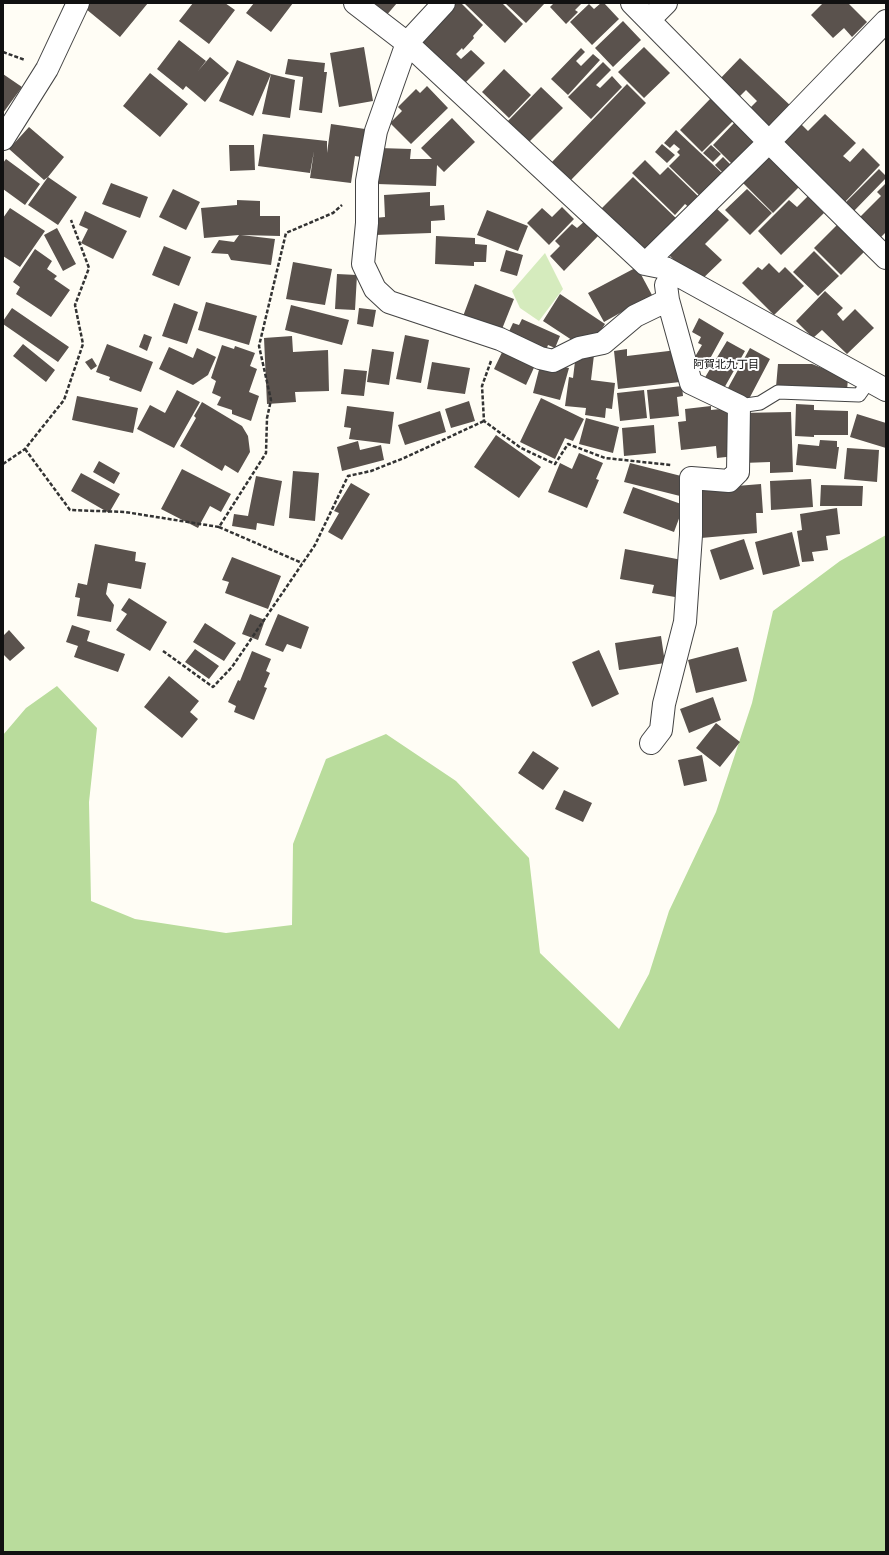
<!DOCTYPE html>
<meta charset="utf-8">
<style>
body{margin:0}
#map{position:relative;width:889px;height:1555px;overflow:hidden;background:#fffdf5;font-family:Lora,serif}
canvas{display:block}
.frame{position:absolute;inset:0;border:4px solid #111;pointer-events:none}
</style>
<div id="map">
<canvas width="889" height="1555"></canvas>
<div class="frame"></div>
</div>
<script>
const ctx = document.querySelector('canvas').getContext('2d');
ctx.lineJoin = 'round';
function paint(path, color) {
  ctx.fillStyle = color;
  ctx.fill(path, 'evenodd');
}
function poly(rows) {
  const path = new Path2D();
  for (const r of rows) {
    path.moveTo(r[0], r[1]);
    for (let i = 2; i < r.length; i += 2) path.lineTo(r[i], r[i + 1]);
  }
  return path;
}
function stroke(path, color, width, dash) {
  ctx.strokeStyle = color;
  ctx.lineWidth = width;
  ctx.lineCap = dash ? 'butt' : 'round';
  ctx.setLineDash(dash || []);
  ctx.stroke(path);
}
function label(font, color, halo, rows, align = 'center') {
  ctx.font = font + ' Lora,"Noto Sans JP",serif';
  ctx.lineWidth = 4;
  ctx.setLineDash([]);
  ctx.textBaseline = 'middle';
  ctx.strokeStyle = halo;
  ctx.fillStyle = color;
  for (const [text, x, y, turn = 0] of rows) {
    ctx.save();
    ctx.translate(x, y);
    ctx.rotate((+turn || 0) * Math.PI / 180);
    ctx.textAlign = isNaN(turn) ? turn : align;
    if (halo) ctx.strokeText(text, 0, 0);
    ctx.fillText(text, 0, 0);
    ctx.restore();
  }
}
const green = poly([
 [545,253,563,289,539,321,520,308,512,291]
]);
const forest = poly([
 [886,535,886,1552,3,1552,3,735,26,708,57,686,97,728,89,802,91,901,135,919,226,933,292,925,293,844,326,759,386,734,456,781,529,858,540,953,619,1029,649,974,669,911,716,812,752,703,773,611,840,561]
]);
const building = poly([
 [90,3,148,3,120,37,86,9],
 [193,3,225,3,235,10,209,44,179,21],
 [254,3,293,3,271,32,246,13],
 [369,3,397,3,385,17],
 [453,3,461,3,483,25,473,36,474,38,463,50,462,48,456,54,461,59,471,50,485,63,463,85,417,41],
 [464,3,502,3,523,24,505,43],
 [505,3,545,3,526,23],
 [554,3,582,3,575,10,578,12,566,24,550,7],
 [601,3,604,3,619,19,592,45,570,22,589,4,594,9],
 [823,3,848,3,867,22,852,37,844,28,833,38,811,15],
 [623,21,641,40,613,67,595,48],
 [179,40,206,61,198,71,210,57,229,73,205,102,186,86,183,90,157,69],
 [364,47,373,101,339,107,330,53],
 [644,47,670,73,644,98,618,72],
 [581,48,585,52,576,61,581,66,593,54,600,60,568,95,551,79],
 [740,58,793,108,772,130,749,109,757,101,746,90,736,100,717,82],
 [288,59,325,63,324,72,327,72,322,113,299,110,303,77,285,74],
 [237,60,271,74,295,80,290,118,262,114,271,74,253,116,219,101],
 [603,62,611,70,596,85,600,88,612,76,622,87,591,119,568,97],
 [504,69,531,95,509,118,482,92],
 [150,73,188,104,160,137,123,106],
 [3,74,22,87,3,113],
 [627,84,646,103,570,181,551,163],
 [427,86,448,108,411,144,390,123,402,111,398,107,416,89,420,93],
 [541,87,563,108,528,143,507,122],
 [711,98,734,120,702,152,680,130],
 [825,114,856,143,843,156,850,162,863,148,880,165,844,203,779,143,799,122,808,131],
 [452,118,475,142,444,172,437,165,436,186,377,184,379,148,411,149,410,159,432,159,421,148],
 [735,122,754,142,732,164,713,145],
 [331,124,365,129,361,157,355,156,351,183,310,178,314,151,310,173,258,166,263,134,327,141,327,153],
 [29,127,64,157,48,177,77,197,58,225,28,205,48,177,44,180,9,149],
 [676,130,724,175,702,198,669,166,680,155,677,152,680,149,674,144,670,148,664,143],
 [662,144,675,155,667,163,655,152],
 [229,145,254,145,255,170,230,171],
 [711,145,721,154,713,162,703,153],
 [769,153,801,185,773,213,741,181],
 [723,157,732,166,724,174,715,165],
 [6,159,40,184,25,205,3,189,3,163],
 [645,160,660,175,668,167,701,199,691,209,685,204,675,215,632,173],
 [879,169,886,176,886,178,853,212,844,204],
 [633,177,679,221,645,256,599,211],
 [111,183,148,197,140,218,102,204],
 [886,183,886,232,880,238,860,217,881,196,877,192],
 [173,189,200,202,186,230,159,217],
 [747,189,772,213,750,235,725,210],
 [430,192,430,206,444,205,445,220,431,221,431,233,375,235,374,218,385,217,384,195],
 [808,196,824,213,781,255,758,231,789,200,797,207],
 [237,200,260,201,260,216,280,216,280,236,241,235,275,239,271,265,231,260,228,254,211,253,219,240,234,242,239,235,204,238,201,208,237,205],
 [562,207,574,219,549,245,527,223,542,208,552,217],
 [10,208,45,231,20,267,3,256,3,218],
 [716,208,729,220,705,244,722,260,697,284,669,255],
 [487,210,528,226,518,251,477,235],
 [85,211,127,231,113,259,81,243,88,229,79,225],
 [586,220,600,234,564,271,550,256,560,246,555,241,572,224,577,228],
 [837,225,864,252,841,275,814,248],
 [57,228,76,264,63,271,44,235],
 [436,236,475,238,475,244,487,245,486,262,474,262,474,266,435,264],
 [164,246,191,257,179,286,152,275],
 [35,249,52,261,47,269,57,276,54,279,70,290,51,317,16,294,20,287,13,282],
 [506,250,523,255,517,276,500,271],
 [814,251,839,276,818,296,793,272],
 [293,262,332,269,325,305,286,299],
 [769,263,779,273,785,267,804,286,774,315,742,283,758,267,762,270],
 [637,267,652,295,604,322,588,293],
 [337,274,357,275,355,310,335,309],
 [475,284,514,299,500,334,462,319],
 [825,291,843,308,837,314,843,321,855,309,874,328,847,354,822,330,813,338,796,321],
 [560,294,605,324,593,343,581,346,543,321],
 [206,302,257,316,249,345,198,330],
 [174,303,198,312,187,344,162,336],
 [291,305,349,320,342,345,285,330],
 [12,308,69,347,58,362,3,324,3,321],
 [359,308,376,310,373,327,357,324],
 [699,318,724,333,706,366,693,360,702,345,698,343,701,337,692,332],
 [522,319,560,336,555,348,548,345,545,353,505,340,513,323,519,325],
 [144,334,152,337,147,351,139,347],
 [405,335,429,340,421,383,396,379],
 [292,336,293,352,328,350,329,391,295,392,296,402,267,404,264,338],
 [727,341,745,351,723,390,704,379],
 [23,344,55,370,46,382,13,356],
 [107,344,153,362,141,392,109,380,110,377,96,372],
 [506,344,538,359,526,385,494,369],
 [222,345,234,349,235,346,255,353,250,366,257,369,249,392,259,396,251,421,232,414,232,410,217,405,221,397,212,393,216,381,211,378],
 [169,347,193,358,197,348,216,357,208,375,193,385,159,369],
 [750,348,770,359,749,399,728,388],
 [372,349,394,352,389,385,367,382],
 [627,349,627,356,677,350,680,382,618,389,614,351],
 [576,353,594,355,591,380,615,383,612,409,606,408,605,418,585,415,586,408,565,406,569,377,573,378],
 [92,358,97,366,91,370,85,362],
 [432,362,470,368,465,394,427,389],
 [541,362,569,368,560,400,533,393],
 [778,364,812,364,848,378,847,391,776,387],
 [344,369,367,371,364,396,341,394],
 [682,386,683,396,677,397,679,416,650,419,647,390],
 [177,390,200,402,174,448,137,429,150,405,165,413],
 [644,390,647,418,620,421,617,393],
 [77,396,138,408,133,433,72,420],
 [541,398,584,419,573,441,565,438,555,459,520,442],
 [469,401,475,421,451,428,445,409],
 [202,402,242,426,248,436,250,452,238,473,225,465,222,471,180,446,196,418,194,416],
 [796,404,814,405,814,410,848,411,848,435,814,435,814,437,795,436],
 [347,406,394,412,390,444,349,439,351,428,344,427],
 [711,406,711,410,730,408,735,456,717,458,716,446,681,450,678,422,686,421,685,409],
 [440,411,446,432,405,445,398,425],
 [791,412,793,472,770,473,770,462,743,463,741,413],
 [857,414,886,423,886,448,850,437],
 [586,418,619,427,613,453,579,444],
 [654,425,656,453,624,456,622,428],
 [496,435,541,467,519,498,474,467],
 [820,440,837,441,837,447,839,447,836,469,796,465,798,444,819,446],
 [358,441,360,450,381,445,384,460,342,471,337,447],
 [847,448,879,450,877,482,844,479],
 [579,453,603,463,596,479,599,480,587,508,548,492,560,463,572,469],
 [99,461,120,473,114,484,93,472],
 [630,463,689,478,684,497,624,482],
 [182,469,231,494,221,512,210,506,198,528,161,509],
 [293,471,319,473,315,521,289,518],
 [81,473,120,494,109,513,71,491],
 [256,476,282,481,274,526,257,523,256,530,232,526,234,514,248,516],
 [811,479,813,507,771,510,770,481],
 [351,483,370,494,342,540,328,532,339,513,334,511],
 [697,484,712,488,761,484,763,513,756,513,757,533,701,538],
 [821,485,863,486,862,506,820,506],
 [633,487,684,505,674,532,623,513],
 [837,508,840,534,826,536,828,550,812,552,814,561,802,562,797,531,802,530,800,514],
 [792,532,800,566,763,575,755,542],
 [744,539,754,569,720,580,710,550],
 [95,544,136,552,135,561,146,563,141,589,108,583,106,594,114,605,111,622,77,616,80,598,75,597,78,583,87,585],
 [625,549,682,560,675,597,652,593,654,585,620,579],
 [232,557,281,576,268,609,225,593,229,582,222,580],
 [129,598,167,622,150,651,116,630,127,614,121,610],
 [250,614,265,620,258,640,242,634],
 [278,614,309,627,301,649,287,644,283,652,265,645],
 [205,623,236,643,224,661,193,642],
 [72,625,90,631,87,641,125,654,118,672,74,657,78,646,66,642],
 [9,630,25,648,10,661,3,654,3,636],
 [661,636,665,663,619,670,615,643],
 [738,647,747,681,696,693,688,660],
 [195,649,219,666,209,679,185,662],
 [599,650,619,694,592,707,572,662],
 [252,651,271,659,266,671,270,673,264,687,267,688,254,720,234,712,236,706,228,702,238,680,240,681],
 [169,676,199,701,190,712,198,719,182,738,144,707],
 [713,697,721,720,689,733,680,709],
 [716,723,740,742,720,767,696,748],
 [533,751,559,768,543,790,518,773],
 [702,755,707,781,684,786,678,760],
 [564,790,592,803,583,822,555,809]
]);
const path = poly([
 [3,52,25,60],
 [491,361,482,386,484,421,521,448,555,464,568,444,605,458,671,465],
 [25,449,70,510,125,512,219,527,266,453,267,418,271,400,259,346,286,233,333,213,342,205],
 [3,464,25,449,64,400,83,344,75,305,89,268,71,220],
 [219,527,302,563],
 [163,651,213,687,232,667,315,545,348,476,371,471,404,458,484,421]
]);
const lane = poly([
 [739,406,760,403,778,392,859,395,869,381]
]);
const street = poly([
 [355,3,407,43,645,264,665,268,886,390],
 [444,3,407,43,376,131,367,181,367,223,363,264,375,289,389,302,500,339,540,358,553,361,579,348,603,343,635,316,668,300],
 [632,3,769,142,886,258],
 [649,20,666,3],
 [3,139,47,69,78,3],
 [645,264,769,142,886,21],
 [651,743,661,730,664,704,685,622,691,535,691,478,729,481,738,472,739,406,691,383,668,300,666,285]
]);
const neighbourhoodNames = [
 ["阿賀北九丁目",726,365]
];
paint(green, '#d5ebbd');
paint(forest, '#b9dc9c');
paint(building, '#5a524d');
stroke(lane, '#444', 15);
stroke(street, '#444', 24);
stroke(path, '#333', 2.5, [4, 2]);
stroke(lane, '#fff', 13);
stroke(street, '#fff', 22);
label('11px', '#111', '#fff', neighbourhoodNames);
</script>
